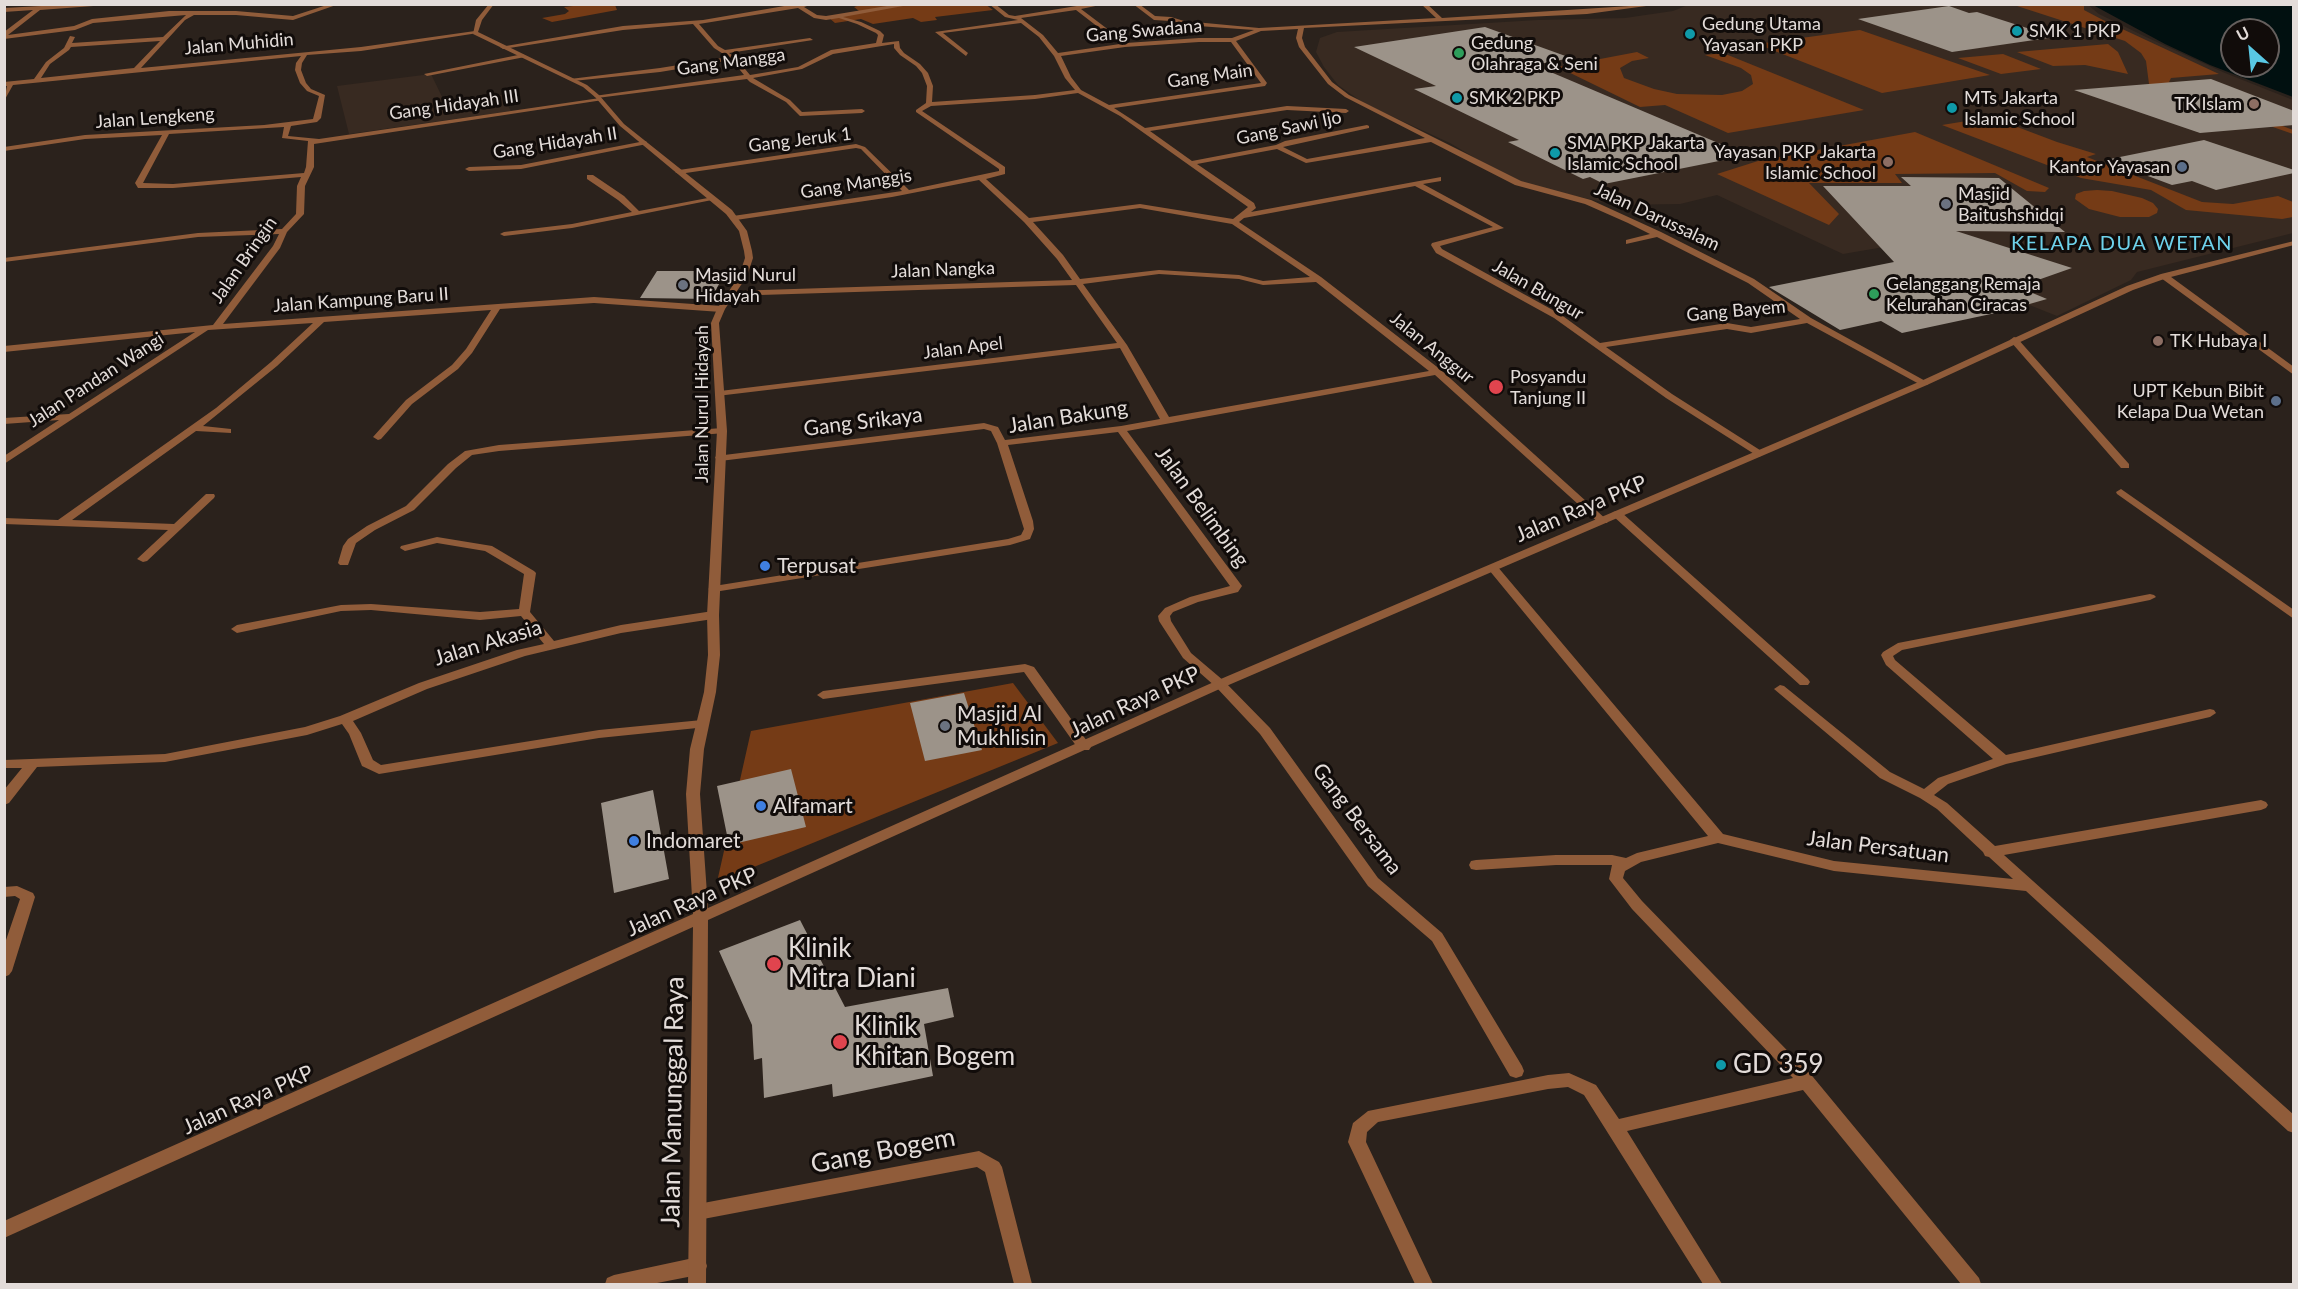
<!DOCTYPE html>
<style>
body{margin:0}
#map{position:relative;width:2298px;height:1289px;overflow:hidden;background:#2b221c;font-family:Lato,sans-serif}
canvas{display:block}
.frame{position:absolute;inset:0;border:6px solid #e3dcd9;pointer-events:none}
.north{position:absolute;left:2220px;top:18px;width:60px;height:60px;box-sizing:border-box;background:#110c0a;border:2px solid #655f5d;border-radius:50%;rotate:333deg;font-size:16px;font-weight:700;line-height:24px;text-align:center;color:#e3dcd9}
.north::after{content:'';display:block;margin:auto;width:21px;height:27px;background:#59c8e4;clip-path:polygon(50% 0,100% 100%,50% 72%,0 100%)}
</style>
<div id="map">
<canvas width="2298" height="1289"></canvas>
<div class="frame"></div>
<div class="north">U</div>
</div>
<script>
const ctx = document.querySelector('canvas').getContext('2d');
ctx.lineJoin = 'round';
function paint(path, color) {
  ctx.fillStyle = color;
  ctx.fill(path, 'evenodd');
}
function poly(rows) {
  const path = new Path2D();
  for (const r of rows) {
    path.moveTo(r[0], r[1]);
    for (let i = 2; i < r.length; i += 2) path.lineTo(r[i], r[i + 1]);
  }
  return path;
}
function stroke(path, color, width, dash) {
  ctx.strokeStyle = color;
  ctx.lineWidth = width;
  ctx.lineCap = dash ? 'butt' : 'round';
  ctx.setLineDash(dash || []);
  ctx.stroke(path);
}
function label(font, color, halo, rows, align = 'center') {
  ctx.font = font + ' Lato,sans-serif';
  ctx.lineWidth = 6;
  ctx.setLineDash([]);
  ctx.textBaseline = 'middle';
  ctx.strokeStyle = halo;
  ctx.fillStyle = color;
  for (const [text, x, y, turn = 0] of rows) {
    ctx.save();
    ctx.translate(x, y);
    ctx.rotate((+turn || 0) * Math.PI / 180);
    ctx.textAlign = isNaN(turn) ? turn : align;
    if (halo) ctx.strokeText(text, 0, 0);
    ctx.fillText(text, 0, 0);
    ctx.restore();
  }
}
const built = poly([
 [1688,5,2088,5,2099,14,2146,37,2225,73,2293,100,2293,233,2137,272,2131,280,2057,316,1884,247,1843,254,1717,195,1680,204,1615,205,1515,182,1450,143,1365,104,1338,85,1324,67,1316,52,1320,38,1337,32,1538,20,1625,18,1673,11],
 [431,74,445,103,502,95,511,111,349,134,337,86]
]);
const green = poly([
 [591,4,615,5,617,10,552,22,542,18,565,14,569,11,564,7],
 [863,4,985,4,993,10,935,17,937,20,921,22,913,18,873,24,861,19,835,23,828,17,859,11,854,7],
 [2014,5,2084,5,2084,10,2103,20,2219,74,2171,78,2169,82,2293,130,2293,134,2149,84,2146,61,2141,53,2125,41],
 [1860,30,1990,75,1882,93,1757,44],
 [2108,44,2118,52,2128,74,2085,65,2053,66,2017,52],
 [1637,52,1649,58,1632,61,1620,68,1624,78,1654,89,1677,94,1722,95,1742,91,1753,84,1751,75,1741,68,1705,55,1723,53,1864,110,1728,133,1665,105,1640,107,1558,67],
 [2003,54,2041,69,2001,74,1958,58],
 [1991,117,2057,142,2096,154,2087,157,2202,202,2233,204,2278,196,2293,202,2293,217,2282,219,2186,210,2151,190,2081,178,1942,125],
 [1915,132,2049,188,2045,192,2027,191,1995,173,1895,174,1902,183,1809,183,1839,214,1829,225,1717,174,1758,161],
 [2097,190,2112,191,2142,198,2153,203,2158,209,2157,213,2149,217,2120,217,2089,209,2075,199,2076,194,2084,191],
 [1013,683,1058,743,717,882,751,731]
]);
const water = poly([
 [2093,5,2293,5,2293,97,2210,65,2165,44],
 [2232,30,2268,30,2268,66,2232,66]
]);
const building = poly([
 [1949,6,1969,13,1977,12,2055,37,1952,52,1858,19],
 [1485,27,1571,58,1534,65,1730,148,1722,149,1739,157,1604,184,1590,177,1583,179,1508,142,1519,140,1414,89,1436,86,1354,47],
 [2211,79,2294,111,2294,125,2200,133,2074,90],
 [2204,140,2294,170,2294,173,2216,190,2192,181,2172,185,2105,160],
 [1901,177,1999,178,2065,232,1956,231,2072,268,2018,287,2047,299,2005,311,1902,333,1881,321,1840,330,1769,287,1894,262,1823,186,1911,186],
 [657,271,726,271,711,299,640,298],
 [964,693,982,750,925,761,910,703],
 [791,769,806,827,729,845,717,786],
 [653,790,669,879,614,893,601,803],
 [800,920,845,1007,948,988,954,1017,924,1024,933,1076,833,1097,832,1084,764,1098,762,1058,754,1060,752,1025,719,951]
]);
const minor = poly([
 [78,4,120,4,40,10,8,35,74,26,92,19,169,11,236,11,293,16,330,4,339,4,293,20,236,15,194,15,185,20,141,68,361,47,475,31,478,33,361,51,307,55,302,63,301,70,306,83,311,89,325,95,321,118,317,122,291,126,288,136,319,139,600,98,603,100,314,144,314,167,305,186,304,214,287,232,280,248,223,324,594,297,721,306,725,309,721,312,594,303,500,309,472,353,458,369,412,404,381,439,378,440,373,437,406,400,452,365,466,349,491,310,324,322,277,366,203,426,231,429,231,433,196,431,72,520,174,524,206,494,214,494,215,496,214,498,147,561,143,562,137,559,168,530,4,524,4,518,58,520,216,408,271,362,313,323,208,330,4,464,4,456,59,420,4,424,4,418,69,414,195,332,4,352,4,346,213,325,273,246,279,234,198,237,4,262,4,258,198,233,282,229,296,214,297,186,301,177,173,188,138,188,135,183,162,135,85,139,4,151,4,147,85,135,264,125,313,119,319,96,307,91,300,83,295,70,296,63,301,56,13,85,4,101,7,86,4,86,4,82,34,79,46,62,64,48,70,36,75,37,72,43,163,37,186,15,93,23,75,30,4,39,4,32,33,10,4,12,4,8,78,4],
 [160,41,134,68,41,78,50,64,69,50,71,47,160,41],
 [284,127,282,138,308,141,306,167,304,173,173,184,143,183,169,134,284,127],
 [796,4,813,4,804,7,817,15,826,16,899,4,914,4,843,17,861,22,880,31,884,35,882,43,899,41,900,48,904,53,920,64,928,73,933,86,932,102,1035,95,1075,90,1065,78,1054,56,1039,37,1021,23,943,33,968,53,966,56,935,32,1018,20,1005,17,989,4,995,4,1009,15,1015,16,1089,4,1105,4,1081,9,1126,43,1199,38,1232,38,1254,30,1184,25,1171,21,1154,20,1133,4,1139,4,1155,16,1171,17,1184,21,1259,28,1436,18,1421,4,1427,4,1442,18,1661,4,1587,14,1304,28,1302,38,1305,47,1332,82,1349,95,1521,181,1591,200,1661,232,1754,279,1811,318,1929,383,1927,385,1921,385,1807,323,1751,333,1727,329,1606,347,1672,394,1763,452,1764,454,1759,457,1666,398,1554,318,1436,253,1431,245,1432,243,1493,227,1415,186,1244,218,1239,222,1321,277,1441,370,1608,521,1607,523,1599,523,1435,375,1127,431,1242,586,1238,592,1198,602,1173,612,1170,616,1171,621,1191,653,1224,681,1270,728,1378,878,1442,933,1522,1066,1524,1071,1522,1076,1516,1078,1510,1076,1432,941,1368,886,1260,734,1216,687,1183,658,1159,621,1158,616,1165,608,1190,597,1230,586,1118,432,1008,445,1033,521,1034,529,1030,539,1010,545,714,592,708,589,714,586,1008,539,1021,535,1024,529,997,443,991,431,984,429,720,461,715,458,716,456,984,423,998,427,1005,440,1121,426,1160,419,1120,348,717,396,717,392,720,391,1117,343,1076,285,729,296,729,292,732,291,1072,280,1057,259,1024,222,979,180,892,197,736,220,732,218,733,216,902,191,861,149,856,148,679,174,675,172,679,170,856,144,865,147,909,190,999,171,999,169,916,112,916,110,926,103,927,86,922,73,916,66,900,55,894,48,894,44,833,54,802,69,753,78,790,100,802,112,862,109,865,111,862,113,800,116,786,102,750,82,747,79,597,98,594,96,744,75,732,60,660,72,573,81,570,79,660,68,728,57,714,48,693,24,623,30,503,49,500,47,623,26,703,20,796,4],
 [798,8,814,18,826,20,839,18,857,24,876,33,878,35,876,43,831,50,798,67,750,75,735,57,729,53,813,40,810,38,725,50,718,46,699,24,798,8],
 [1076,10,1120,44,1058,53,1043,35,1021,18,1076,10],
 [1298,29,1296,38,1299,47,1328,84,1345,97,1425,138,1307,159,1283,147,1369,128,1369,126,1367,125,1285,141,1276,145,1192,161,1150,131,1287,110,1346,113,1349,111,1346,109,1287,106,1145,128,1114,108,1265,86,1267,83,1236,41,1261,31,1298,29],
 [1199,42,1231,42,1261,83,1109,105,1081,90,1071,77,1061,56,1125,47,1199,42],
 [1078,93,1120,116,1248,207,1233,219,1140,204,1029,218,986,179,1005,174,1005,167,922,111,931,106,1035,99,1078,93],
 [1431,142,1515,185,1585,204,1628,223,1650,234,1626,240,1626,244,1657,237,1748,283,1800,319,1751,327,1727,323,1600,343,1560,314,1442,249,1440,246,1504,228,1423,184,1441,181,1441,177,1251,212,1256,208,1254,203,1197,164,1277,149,1306,163,1431,142],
 [1140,208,1232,224,1310,277,1263,281,1239,275,1159,270,1080,279,1063,255,1033,222,1140,208],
 [1159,274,1239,279,1263,285,1316,282,1429,371,1169,417,1127,345,1083,284,1159,274],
 [523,54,525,57,427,76,424,74,523,54],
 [645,141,647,142,647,144,521,169,469,171,465,169,469,167,521,165,645,141],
 [587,175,593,175,624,196,639,211,713,197,717,199,572,228,504,236,500,234,504,232,572,224,632,212,618,200,587,179,587,175],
 [2161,274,2167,274,2294,367,2294,375,2161,278,2161,274],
 [2014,337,2017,338,2129,464,2129,468,2121,468,2011,342,2010,340,2014,337],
 [722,428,727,431,725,433,499,451,472,455,456,468,414,510,375,530,356,543,348,565,340,565,338,563,343,546,348,539,367,526,406,506,448,464,465,451,499,445,722,428],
 [2121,489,2294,610,2294,619,2117,494,2116,492,2121,489],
 [1617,511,1621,512,1808,679,1810,682,1808,685,1800,685,1613,516,1612,514,1613,512,1617,511],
 [437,537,492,546,534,571,536,573,530,612,554,641,621,625,713,611,719,615,713,619,621,633,525,656,427,689,353,721,361,733,373,760,381,765,599,730,702,720,707,721,708,724,707,727,599,738,379,774,362,766,349,734,342,724,307,735,165,762,37,767,9,803,4,805,4,790,22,768,4,768,4,760,165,754,305,727,340,716,419,683,517,650,544,644,521,616,480,620,371,610,341,611,237,633,231,629,237,625,341,605,371,604,480,612,519,609,524,574,485,551,437,543,405,551,400,548,401,546,437,537],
 [1493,565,1497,566,1723,834,1834,861,2013,879,1989,857,1985,856,1983,852,1937,809,1920,798,1880,778,1774,689,1780,685,1784,686,1890,772,1924,789,1938,778,1993,759,1886,665,1881,655,1883,652,1898,643,2150,594,2154,595,2156,597,2150,600,1902,650,1893,656,1895,660,2006,755,2210,709,2214,710,2216,713,2210,717,2006,764,1948,784,1934,795,1947,803,1995,846,2261,800,2266,802,2268,805,2266,808,2261,810,2004,855,2294,1115,2294,1133,2288,1131,2026,891,1834,871,1718,843,1641,862,1625,871,1623,878,1642,901,1813,1077,1979,1278,1981,1284,1961,1284,1803,1090,1627,1131,1722,1284,1703,1284,1584,1095,1568,1087,1548,1089,1378,1122,1367,1132,1366,1142,1433,1284,1415,1284,1348,1142,1353,1123,1368,1111,1548,1075,1569,1073,1596,1085,1619,1119,1793,1078,1632,909,1609,879,1612,865,1556,865,1476,870,1471,869,1469,865,1471,861,1476,860,1556,855,1612,855,1626,858,1637,853,1708,836,1489,570,1487,568,1489,566,1493,565],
 [1025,664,1034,667,1089,744,1091,747,1089,750,1079,750,1024,672,823,699,817,695,823,691,1025,664],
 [17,886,33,893,35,897,12,971,9,975,4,977,4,946,20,899,15,896,4,897,4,887,17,886],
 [979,1151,999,1162,1002,1167,1032,1284,1014,1284,985,1172,977,1167,698,1220,692,1218,689,1212,692,1206,698,1204,979,1151],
 [698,1257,705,1260,707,1266,705,1272,698,1275,652,1284,605,1284,607,1278,614,1275,698,1257]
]);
const tertiary = poly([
 [489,4,494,4,482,20,478,32,587,85,599,95,624,124,732,210,747,231,752,251,753,258,747,276,725,309,719,323,727,431,719,615,720,655,716,692,704,749,700,794,708,908,1216,681,1921,381,2127,286,2161,274,2294,241,2294,245,2167,278,2133,290,1927,385,1224,687,708,920,706,1284,688,1284,693,927,4,1238,4,1221,693,914,686,794,690,749,704,692,708,655,707,615,717,431,711,323,717,309,739,276,745,258,744,251,739,231,726,214,620,126,595,97,583,87,473,34,476,20,489,4]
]);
const markers = [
 [2017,31,6,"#0f9aa8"],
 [1690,34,6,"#0f9aa8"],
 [1459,53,6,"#2e9e5b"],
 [1457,98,6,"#0f9aa8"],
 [2254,104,6,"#8d6e63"],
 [1952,108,6,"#0f9aa8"],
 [1555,153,6,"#0f9aa8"],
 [1888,162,6,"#8d6e63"],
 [2182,167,6,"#5c6f8a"],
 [1946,204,6,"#6b7280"],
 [683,285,6,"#6b7280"],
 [1874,294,6,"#2e9e5b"],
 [2158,341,6,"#8d6e63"],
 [1496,387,8,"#e0444e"],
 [2276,401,6,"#5c6f8a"],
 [765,566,6,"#3f7fe0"],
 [945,726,6,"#6b7280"],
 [761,806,6,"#3f7fe0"],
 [634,841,6,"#3f7fe0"],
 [774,964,8,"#e0444e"],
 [840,1042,8,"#e0444e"],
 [1721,1065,6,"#0f9aa8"]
];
const farPoinames = [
 ["Gedung Utama",1702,24],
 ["Yayasan PKP",1702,45],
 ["SMK 1 PKP",2029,31],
 ["Gedung",1471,43],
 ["Olahraga & Seni",1471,64],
 ["SMK 2 PKP",1469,98],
 ["MTs Jakarta",1964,98],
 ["Islamic School",1964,119],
 ["TK Islam",2242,104,"right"],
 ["SMA PKP Jakarta",1567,143],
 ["Islamic School",1567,164],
 ["Yayasan PKP Jakarta",1876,152,"right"],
 ["Islamic School",1876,173,"right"],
 ["Kantor Yayasan",2170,167,"right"],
 ["Masjid",1958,194],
 ["Baitushshidqi",1958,215],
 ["Masjid Nurul",695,275],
 ["Hidayah",695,296],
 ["Gelanggang Remaja",1886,284],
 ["Kelurahan Ciracas",1886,305],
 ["TK Hubaya I",2170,341],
 ["Posyandu",1510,377],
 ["Tanjung II",1510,398],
 ["UPT Kebun Bibit",2264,391,"right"],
 ["Kelapa Dua Wetan",2264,412,"right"]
];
const farStreetnames = [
 ["Gang Swadana",1144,31,-5],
 ["Jalan Muhidin",239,44,-5],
 ["Gang Mangga",731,62,-8],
 ["Gang Main",1210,76,-8],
 ["Gang Hidayah III",454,105,-8],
 ["Jalan Lengkeng",155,118,-4],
 ["Gang Sawi Ijo",1289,128,-12],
 ["Gang Jeruk 1",800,140,-7],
 ["Gang Hidayah II",555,143,-9],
 ["Gang Manggis",856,184,-9],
 ["Jalan Darussalam",1657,217,25],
 ["Jalan Bringin",244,260,-55],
 ["Jalan Nangka",943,270,-2],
 ["Jalan Bungur",1538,290,30],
 ["Jalan Kampung Baru II",361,300,-4],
 ["Gang Bayem",1736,311,-5],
 ["Jalan Apel",963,348,-7],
 ["Jalan Anggur",1432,348,39],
 ["Jalan Pandan Wangi",96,380,-33],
 ["Jalan Nurul Hidayah",702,404,-90]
];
const farQuarternames = [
 ["KELAPA DUA WETAN",2122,244]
];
const streetNames = [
 ["Jalan Bakung",1068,417,-9],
 ["Gang Srikaya",863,422,-7],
 ["Jalan Belimbing",1202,507,54],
 ["Jalan Raya PKP",1581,509,-23],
 ["Jalan Akasia",488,643,-17],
 ["Jalan Raya PKP",1135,702,-25],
 ["Gang Bersama",1357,819,53],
 ["Jalan Persatuan",1878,847,7],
 ["Jalan Raya PKP",692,902,-24],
 ["Jalan Raya PKP",248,1100,-24]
];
const poiNames = [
 ["Terpusat",777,566],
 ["Masjid Al",957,714],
 ["Mukhlisin",957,738],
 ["Alfamart",773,806],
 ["Indomaret",646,841]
];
const nearPoinames = [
 ["Klinik",788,949],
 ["Mitra Diani",788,979],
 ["Klinik",854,1027],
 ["Khitan Bogem",854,1057],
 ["GD 359",1733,1065]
];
const nearStreetnames = [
 ["Jalan Manunggal Raya",673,1102,-89],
 ["Gang Bogem",883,1151,-11]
];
paint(built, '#382a21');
paint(green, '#753b16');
paint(water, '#011010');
paint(building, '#9c9389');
paint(minor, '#905c3a');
paint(tertiary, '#905c3a');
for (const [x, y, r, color] of markers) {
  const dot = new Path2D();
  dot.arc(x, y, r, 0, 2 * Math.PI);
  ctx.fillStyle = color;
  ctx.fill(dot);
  stroke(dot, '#110c0a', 2);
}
label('18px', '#e3dcd9', '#110c0a', farPoinames, 'left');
label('18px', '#e3dcd9', '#110c0a', farStreetnames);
ctx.letterSpacing = '1.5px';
label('20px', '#6ed2eb', '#110c0a', farQuarternames);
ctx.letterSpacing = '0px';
label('21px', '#e3dcd9', '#110c0a', streetNames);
label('21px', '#e3dcd9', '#110c0a', poiNames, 'left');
label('26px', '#e3dcd9', '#110c0a', nearPoinames, 'left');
label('26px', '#e3dcd9', '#110c0a', nearStreetnames);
</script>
